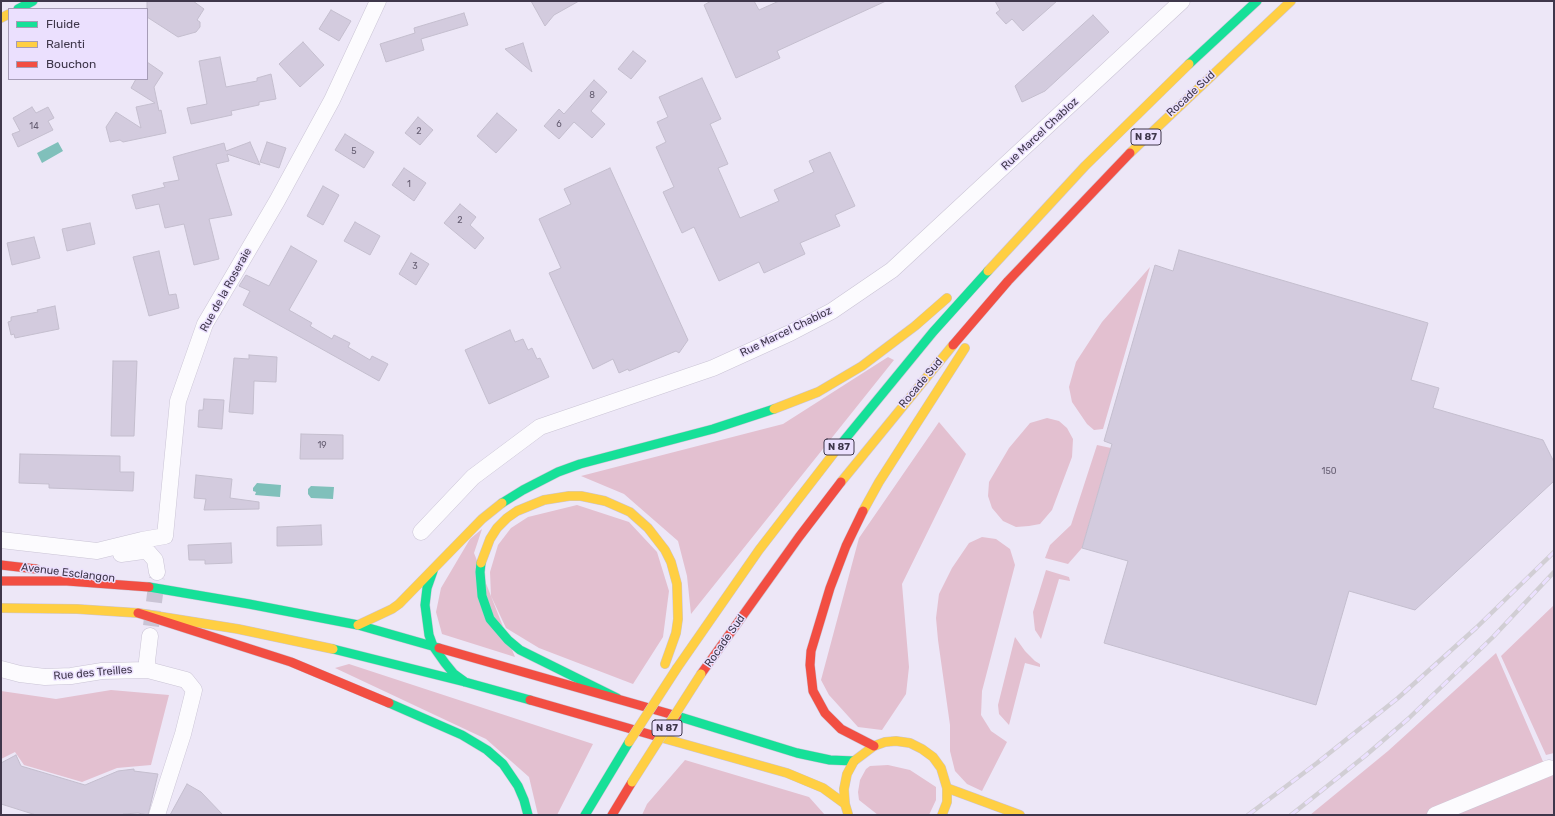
<!DOCTYPE html>
<style>
body{margin:0}
#map{position:relative;width:1555px;height:816px;overflow:hidden;background:#ede7f7;font-family:Rubik,sans-serif}
canvas{display:block}
.frame{position:absolute;inset:0;border:2px solid #3f374b;pointer-events:none}
.legend{position:absolute;left:8px;top:8px;width:140px;height:72px;box-sizing:border-box;background:#ebe0fe;border:1px solid #a69cb6;margin:0;padding:5px 7px;list-style:none;font-size:12px;color:#3f374b}
.legend li{display:flex;align-items:center;gap:8px;height:20px}
.legend b{width:20px;border:1px solid #a69cb6}
</style>
<div id="map">
<canvas width="1555" height="816"></canvas>
<div class="frame"></div>
<ul class="legend">
<li><b style="height:5px;background:#16e098"></b>Fluide</li>
<li><b style="height:5px;background:#ffcf43"></b>Ralenti</li>
<li><b style="height:5px;background:#f24e42"></b>Bouchon</li>
</ul>
</div>
<script>
const ctx = document.querySelector('canvas').getContext('2d');
ctx.lineJoin = 'round';
function paint(path, color) {
  ctx.fillStyle = color;
  ctx.fill(path, 'evenodd');
}
function poly(rows) {
  const path = new Path2D();
  for (const r of rows) {
    path.moveTo(r[0], r[1]);
    for (let i = 2; i < r.length; i += 2) path.lineTo(r[i], r[i + 1]);
  }
  return path;
}
function stroke(path, color, width, dash) {
  ctx.strokeStyle = color;
  ctx.lineWidth = width;
  ctx.lineCap = dash ? 'butt' : 'round';
  ctx.setLineDash(dash || []);
  ctx.stroke(path);
}
function label(font, color, halo, rows, align = 'center') {
  ctx.font = font + ' Rubik,sans-serif';
  ctx.lineWidth = 3;
  ctx.setLineDash([]);
  ctx.textBaseline = 'middle';
  ctx.strokeStyle = halo;
  ctx.fillStyle = color;
  for (const [text, x, y, turn = 0] of rows) {
    ctx.save();
    ctx.translate(x, y);
    ctx.rotate((+turn || 0) * Math.PI / 180);
    ctx.textAlign = isNaN(turn) ? turn : align;
    if (halo) ctx.strokeText(text, 0, 0);
    ctx.fillText(text, 0, 0);
    ctx.restore();
  }
}
const green = poly([
 [1150,267,1103,429,1094,430,1087,424,1072,402,1069,387,1076,362,1102,322],
 [888,357,894,360,691,614,687,576,678,541,624,494,581,476,783,424],
 [1047,418,1059,421,1067,428,1073,439,1072,457,1052,510,1040,524,1029,526,1016,527,1003,521,992,508,988,496,989,482,1009,448,1030,423],
 [939,422,966,454,902,584,909,667,906,694,882,730,858,727,829,695,821,680,859,538],
 [1097,445,1111,448,1082,548,1068,564,1045,558,1050,545,1071,525],
 [577,505,629,522,657,552,669,591,663,637,633,684,539,648,506,628,491,596,490,572,498,545,511,528,528,517],
 [482,529,474,553,515,657,442,634,436,612,441,588,470,539],
 [982,537,996,539,1010,549,1015,565,982,691,981,715,991,731,1007,742,982,791,967,784,955,771,950,751,950,725,938,640,936,618,939,594,952,568,969,543],
 [1046,570,1069,577,1070,581,1059,579,1041,639,1035,630,1033,612],
 [1554,605,1554,753,1546,755,1501,656],
 [1015,637,1025,651,1035,661,1040,664,1040,667,1025,663,1009,725,999,714,998,705],
 [1496,653,1548,773,1554,772,1554,815,1310,815,1388,751],
 [349,664,593,744,557,815,538,815,529,777,486,739,335,668],
 [111,690,169,695,151,765,117,768,82,782,24,765,15,752,1,759,1,691,56,699],
 [685,760,809,797,825,815,642,815,647,804],
 [888,765,910,770,936,787,936,800,929,815,878,815,859,800,858,792,860,780,866,769,870,766]
]);
const water = poly([
 [58,142,63,151,42,163,37,153],
 [257,483,281,485,280,497,255,495,256,492,253,491,253,488],
 [311,486,334,487,333,499,311,498,308,494,308,489]
]);
const building = poly([
 [147,1,193,1,204,9,197,20,200,22,200,27,196,32,178,37,147,17,147,1],
 [531,1,579,1,554,15,545,26,531,1],
 [711,1,754,1,759,10,779,1,886,1,777,51,780,58,736,78,704,5,711,1],
 [995,1,1057,1,1023,31,1012,19,1006,24,996,13,1000,10,995,1],
 [331,10,351,21,339,41,319,29,331,10],
 [464,13,468,25,421,39,424,50,386,62,380,44,415,33,414,28,464,13],
 [1093,15,1109,32,1045,91,1022,102,1015,86,1093,15],
 [303,42,324,65,300,87,279,64,303,42],
 [523,43,532,72,505,49,523,43],
 [633,51,646,61,631,79,618,69,633,51],
 [220,57,226,87,257,81,257,78,271,74,276,99,259,102,259,105,231,111,232,115,191,124,187,108,207,104,199,61,220,57],
 [147,62,163,73,154,87,159,111,161,110,166,133,123,142,120,140,110,142,106,127,116,112,141,128,136,107,155,103,131,88,136,79,147,79,147,62],
 [702,78,721,119,710,124,728,164,718,168,740,218,779,201,774,190,814,172,809,161,830,152,855,206,835,215,840,226,800,243,805,254,764,273,759,262,719,281,694,227,682,233,663,192,674,187,656,147,666,142,657,122,668,117,659,97,702,78],
 [594,80,607,92,591,111,605,124,592,138,574,122,559,139,544,126,559,109,564,114,594,80],
 [32,107,36,113,48,107,54,118,48,121,53,130,18,147,12,134,20,131,13,118,32,107],
 [497,113,517,130,496,153,477,136,497,113],
 [418,117,433,130,420,145,405,133,418,117],
 [345,134,374,152,364,168,335,150,345,134],
 [250,142,260,165,227,154,229,161,216,164,232,215,209,219,219,259,194,265,184,224,165,228,159,204,136,209,132,195,165,187,163,183,179,180,173,157,224,143,226,151,250,142],
 [267,142,286,148,279,168,260,162,267,142],
 [404,168,426,183,414,201,392,185,404,168],
 [610,168,688,340,679,353,676,351,629,371,628,369,619,373,613,359,593,369,549,273,561,268,539,219,571,204,564,189,610,168],
 [323,186,339,195,323,225,307,216,323,186],
 [460,204,476,217,470,225,484,238,475,249,444,223,460,204],
 [355,222,380,236,370,255,344,241,355,222],
 [90,223,95,244,67,251,62,229,90,223],
 [34,237,40,258,12,265,7,243,34,237],
 [291,246,317,261,289,310,312,323,310,326,332,339,334,335,350,343,348,347,370,360,372,356,388,364,379,381,243,305,250,291,239,286,246,275,269,286,291,246],
 [1179,250,1428,323,1411,380,1439,388,1433,408,1543,440,1554,462,1554,481,1415,610,1349,591,1316,705,1104,643,1128,561,1082,548,1112,444,1104,441,1155,265,1173,271,1179,250],
 [159,251,169,295,176,294,179,308,149,316,133,257,159,251],
 [411,253,429,264,416,285,399,274,411,253],
 [55,306,59,329,15,338,14,334,11,335,8,322,11,321,11,317,38,312,37,310,55,306],
 [510,330,515,342,523,339,528,350,532,348,537,359,540,358,549,377,489,404,465,350,510,330],
 [249,355,277,357,276,382,254,381,253,414,229,412,234,358,249,359,249,355],
 [113,361,137,361,134,436,111,436,113,361],
 [204,399,224,400,222,429,198,427,199,410,203,410,204,399],
 [301,434,343,435,343,459,300,459,301,434],
 [20,454,120,456,120,472,134,472,133,491,49,488,49,484,19,483,20,454],
 [196,475,232,479,230,498,259,502,259,509,204,510,206,499,194,498,196,475],
 [321,525,322,545,277,546,277,527,321,525],
 [231,543,232,563,205,564,205,560,189,560,188,545,231,543],
 [16,755,21,766,85,785,118,771,134,769,134,771,158,774,148,815,138,813,123,814,123,815,36,815,1,804,1,763,16,755],
 [187,784,201,792,223,815,170,815,187,784]
]);
const streetTunnel = poly([
 [151,626,157,578]
]);
const street = poly([
 [421,532,473,477,540,427,713,368,790,333,832,311,892,270,1182,1],
 [1,540,97,551,142,540,165,536,178,401,205,324,277,201,332,100,378,1],
 [121,554,143,551,148,552,155,560,157,572],
 [1,669,20,674,45,677,71,676,102,671,148,670,186,680,194,690,183,734,157,815],
 [148,670,147,661,150,636],
 [1435,815,1549,768]
]);
const fast = poly([
 [18,9,33,1],
 [1189,64,1257,1],
 [837,449,933,332,988,271],
 [502,503,523,490,558,472,580,464,713,429,774,409],
 [481,563,480,572,482,596,490,619,508,640,520,650,617,698],
 [433,571,427,588,425,605,429,635,433,646,445,663,454,674,465,682],
 [149,587,249,604,358,625,439,648],
 [333,649,465,682,530,700],
 [389,703,462,735,487,750,503,764,518,786,524,800,528,815],
 [677,716,797,753,830,760,854,761],
 [585,815,629,742]
]);
const slow = poly([
 [1,18,9,14],
 [1130,153,1291,1],
 [988,271,1085,166,1189,64],
 [774,409,818,392,862,366,915,326,947,298],
 [841,482,953,345],
 [863,511,879,482,965,348],
 [481,563,490,539,497,528,507,518,517,511,544,500,569,496,581,496,605,501,630,512,648,528,665,550,671,562,677,584,678,619,676,633,665,664],
 [1,608,77,609,138,613,238,629,333,649],
 [358,625,392,609,399,604,482,519,502,503],
 [677,668,759,550,837,449],
 [659,737,787,773,823,788,845,804],
 [947,788,1020,815],
 [848,814,845,804,844,789,847,774,854,761,874,746,885,742,896,741,910,743,922,749,933,757,941,768,947,788,947,802,942,815]
]);
const jam = poly([
 [953,345,1008,281,1130,153],
 [863,511,846,546,830,588,811,651,810,665,813,691,825,713,841,729,874,746],
 [1,565,36,569],
 [1,581,67,581,149,587],
 [138,613,291,662,389,703],
 [439,648,677,716],
 [701,674,799,537,841,482],
 [530,700,659,737],
 [612,815,632,782]
]);
const rail = poly([
 [1248,815,1317,763,1398,698,1476,628,1554,552],
 [1291,815,1365,756,1408,719,1493,637,1554,572]
]);
const slowBridge = poly([
 [629,742,677,668],
 [632,782,701,674]
]);
const numberNames = [
 ["8",592,95],
 ["6",559,124],
 ["14",34,126],
 ["2",419,131],
 ["5",354,151],
 ["1",409,184],
 ["2",460,220],
 ["3",415,266],
 ["19",322,445],
 ["150",1329,471]
];
const shields = [
 [1146,137,30],
 [839,447,30],
 [667,728,30]
];
const shieldNames = [
 ["N 87",1146,137],
 ["N 87",839,447],
 ["N 87",667,728]
];
const streetNames = [
 ["Rocade Sud",1191,94,-43],
 ["Rue Marcel Chabloz",1040,134,-43],
 ["Rue de la Roseraie",226,290,-61],
 ["Rue Marcel Chabloz",786,332,-26],
 ["Rocade Sud",921,383,-50],
 ["Avenue Esclangon",68,573,7],
 ["Rocade Sud",725,641,-55],
 ["Rue des Treilles",93,673,-5]
];
paint(green, '#e3c0d0');
paint(water, '#80c0bb');
paint(building, '#d3cbde');
stroke(building, '#c4bece', 1);
stroke(streetTunnel, '#cac4d5', 16, [16, 8]);
stroke(street, '#cac4d5', 17);
stroke(fast, '#cac4d5', 10);
stroke(slow, '#cac4d5', 10);
stroke(jam, '#cac4d5', 10);
stroke(street, '#fcfbfe', 16);
stroke(fast, '#16e098', 9);
stroke(slow, '#ffcf43', 9);
stroke(jam, '#f24e42', 9);
stroke(rail, '#d1ced4', 4.5);
stroke(rail, '#ebe0fe', 3, [9]);
stroke(slowBridge, '#cac4d5', 10, []);
stroke(slowBridge, '#ffcf43', 9);
label('9px', '#645c70', null, numberNames);
for (const [x, y, w] of shields) {
  const box = new Path2D();
  box.roundRect(x - w / 2, y - 8, w, 16, 3);
  ctx.fillStyle = '#ebe0fe';
  ctx.fill(box);
  stroke(box, '#3f374b', 1);
}
label('bold 10px', '#3f374b', null, shieldNames);
label('11px', '#3f374b', '#ebe0fe', streetNames);
</script>
